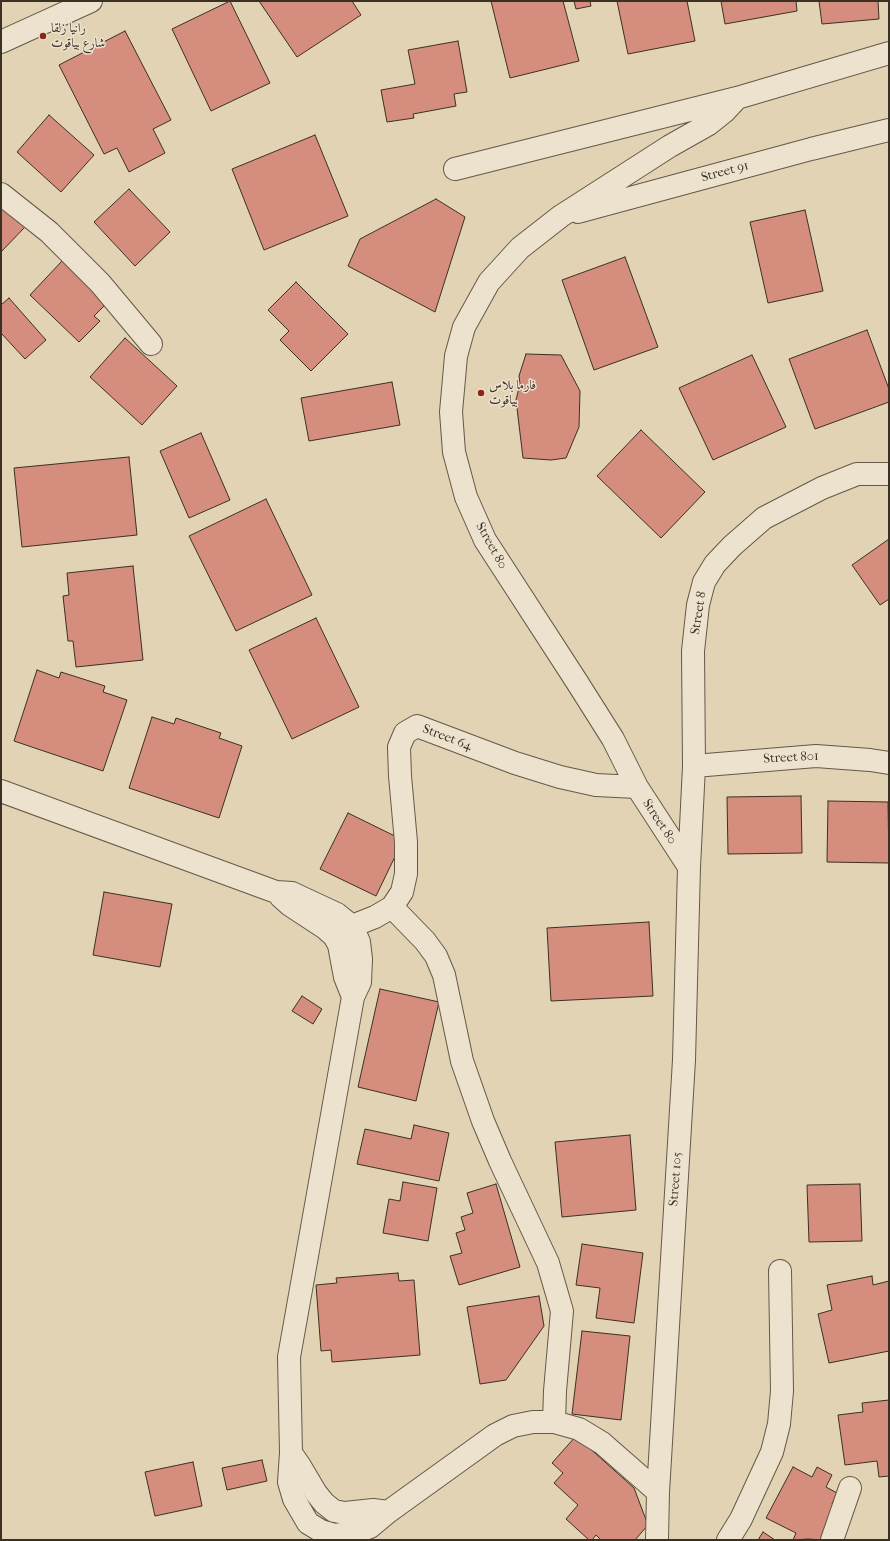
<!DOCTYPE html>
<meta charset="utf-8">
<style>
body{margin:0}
#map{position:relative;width:890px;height:1541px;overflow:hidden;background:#e1d3b4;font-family:"IM FELL French Canon",serif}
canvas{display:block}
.frame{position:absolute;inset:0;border:2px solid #3b3024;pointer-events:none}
</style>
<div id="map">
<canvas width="890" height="1541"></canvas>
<div class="frame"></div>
</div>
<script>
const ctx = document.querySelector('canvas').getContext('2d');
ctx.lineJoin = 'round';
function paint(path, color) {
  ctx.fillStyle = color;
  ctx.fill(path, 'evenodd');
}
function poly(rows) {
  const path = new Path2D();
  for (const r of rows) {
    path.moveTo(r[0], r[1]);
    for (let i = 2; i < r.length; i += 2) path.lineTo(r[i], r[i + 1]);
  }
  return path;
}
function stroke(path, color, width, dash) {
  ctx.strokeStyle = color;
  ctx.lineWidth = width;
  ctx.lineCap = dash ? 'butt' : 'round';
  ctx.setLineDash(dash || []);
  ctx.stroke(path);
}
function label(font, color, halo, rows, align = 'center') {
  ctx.font = font + ' "IM FELL French Canon",Amiri,serif';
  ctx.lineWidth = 3;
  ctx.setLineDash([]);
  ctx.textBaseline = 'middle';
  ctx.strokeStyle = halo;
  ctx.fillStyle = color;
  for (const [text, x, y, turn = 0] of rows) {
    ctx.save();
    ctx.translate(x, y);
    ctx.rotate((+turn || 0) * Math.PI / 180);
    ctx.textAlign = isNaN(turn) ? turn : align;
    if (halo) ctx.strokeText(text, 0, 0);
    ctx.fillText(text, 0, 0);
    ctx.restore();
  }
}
const building = poly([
 [230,1,270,83,211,111,172,29,230,1],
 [259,1,352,1,361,15,297,57,259,1],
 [491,1,563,1,579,61,510,78,491,1],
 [574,1,590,1,591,6,576,9,574,1],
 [617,1,687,1,695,41,628,54,617,1],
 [721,1,796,1,797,11,725,24,721,1],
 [819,1,878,1,879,19,822,24,819,1],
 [125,31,171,120,153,129,165,153,129,172,117,148,104,154,59,65,125,31],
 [458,41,467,92,454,94,456,106,413,114,414,118,387,122,381,90,415,84,408,50,458,41],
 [49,115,94,155,61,192,17,152,49,115],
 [315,135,348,216,264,250,232,169,315,135],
 [129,189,170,232,135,266,94,222,129,189],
 [436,199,465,217,435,312,348,266,360,239,436,199],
 [1,205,25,227,1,252,1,205],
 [805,210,823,291,768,303,750,222,805,210],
 [625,257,658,347,594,370,562,280,625,257],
 [62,261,107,303,94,316,100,321,79,342,30,295,62,261],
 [296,282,348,334,311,371,280,340,289,331,268,310,296,282],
 [9,298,46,340,25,359,1,333,1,305,9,298],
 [867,330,889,389,889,402,815,429,789,359,867,330],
 [125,338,177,386,142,425,90,377,125,338],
 [526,354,561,355,580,391,579,427,566,458,551,460,523,458,516,400,520,384,519,376,526,354],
 [752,355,786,427,713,460,679,388,752,355],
 [392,382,400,425,309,441,301,398,392,382],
 [641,430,705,492,661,538,597,476,641,430],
 [201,433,230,500,189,518,160,451,201,433],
 [129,457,137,535,22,547,14,468,129,457],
 [266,499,312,595,236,631,189,536,266,499],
 [889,539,889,599,880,605,852,565,889,539],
 [133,566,143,660,76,667,73,641,68,641,63,596,69,595,67,573,133,566],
 [316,618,359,707,292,739,249,650,316,618],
 [37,670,59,678,61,672,105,686,103,692,127,700,103,771,14,741,37,670],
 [152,717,174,724,176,718,221,733,219,738,242,746,219,818,129,788,152,717],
 [801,796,802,853,728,854,727,797,801,796],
 [828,801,888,802,889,863,827,862,828,801],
 [348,813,403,840,376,896,320,869,348,813],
 [104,892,172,904,160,967,93,955,104,892],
 [649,922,653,996,551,1001,547,928,649,922],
 [380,989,439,1002,416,1101,358,1087,380,989],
 [302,996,322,1009,313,1024,292,1011,302,996],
 [414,1125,449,1133,439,1181,357,1164,365,1129,411,1139,414,1125],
 [630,1135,636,1210,562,1217,555,1142,630,1135],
 [403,1182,437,1188,428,1241,383,1233,389,1199,400,1201,403,1182],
 [496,1184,520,1267,459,1285,450,1256,462,1253,456,1233,465,1230,461,1217,473,1213,467,1193,496,1184],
 [860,1184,862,1241,809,1242,807,1185,860,1184],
 [582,1244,643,1253,634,1323,596,1318,600,1288,576,1285,582,1244],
 [398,1273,399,1281,414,1280,420,1355,332,1362,331,1350,321,1351,316,1285,337,1283,336,1278,398,1273],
 [872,1276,873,1285,889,1281,889,1351,829,1363,818,1314,832,1310,827,1285,872,1276],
 [539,1296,544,1326,506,1380,480,1384,467,1307,539,1296],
 [582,1331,630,1336,621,1420,572,1414,582,1331],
 [889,1400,889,1476,879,1477,877,1461,845,1465,838,1415,863,1412,862,1403,889,1400],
 [576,1436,634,1488,648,1525,635,1540,601,1540,596,1535,592,1540,589,1540,566,1519,578,1505,554,1483,563,1473,552,1463,576,1436],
 [262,1460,267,1481,227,1490,222,1468,262,1460],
 [193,1462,202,1506,155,1516,145,1472,193,1462],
 [793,1467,812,1477,817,1467,832,1475,826,1487,837,1493,832,1504,839,1508,823,1540,808,1539,793,1540,796,1533,766,1518,793,1467],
 [763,1532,775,1540,758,1540,763,1532]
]);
const minor = poly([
 [1,42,91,1],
 [455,169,737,98],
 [1,194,49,232,100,283,151,344],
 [578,212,811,149,889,130],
 [694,766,816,756,870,760,889,763],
 [1,791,276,892,292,893,337,914,352,926,359,942,361,959,360,982,353,997,289,1357,291,1453,289,1482,294,1499,308,1523,321,1531,335,1535,357,1532,370,1527,388,1512,495,1435,513,1426,533,1422,554,1422,579,1429,602,1443,658,1492],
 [689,867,637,787,613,739,577,682,485,540,466,497,454,452,451,412,456,356,464,327,489,282,520,248,561,216,670,146,709,124,724,112,737,98,889,53],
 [281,897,290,905,325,928,334,936,339,945,345,977,353,997],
 [392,907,425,941,436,956,444,975,462,1061,483,1121,500,1161,548,1263,562,1311,555,1391,554,1422],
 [352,926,375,917,392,907,402,892,406,874,406,842,400,776,399,747,405,733,417,726,515,763,560,777,596,785,637,787],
 [291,1453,300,1466,316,1493,324,1503,334,1511,345,1513,373,1510,388,1512],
 [657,1540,658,1492,684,1060,689,867,694,766,693,651,698,605,704,582,715,564,732,546,764,518,822,488,857,474,889,474],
 [728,1540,741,1519,772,1452,779,1424,782,1391,780,1271],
 [832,1540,850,1488]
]);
const markers = [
 [43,36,4,"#8f2418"],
 [481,393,4,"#8f2418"]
];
const poiNames = [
 ["رانيا زلقا",51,29],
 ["شارع بياقوت",51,44],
 ["فارما بلاس",489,386],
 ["بياقوت",489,401]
];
const streetNames = [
 ["Street 91",725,172,-15],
 ["Street 80",491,546,61],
 ["Street 8",699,613,-81],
 ["Street 64",447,738,21],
 ["Street 801",791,758,-3],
 ["Street 80",659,822,57],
 ["Street 105",676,1179,-86]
];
paint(building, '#d58d7d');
stroke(building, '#3b3024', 1);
stroke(minor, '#645948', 24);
stroke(minor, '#ece2ce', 22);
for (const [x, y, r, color] of markers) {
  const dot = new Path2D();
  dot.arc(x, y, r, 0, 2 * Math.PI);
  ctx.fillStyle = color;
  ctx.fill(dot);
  stroke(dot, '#ece2ce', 1.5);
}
label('13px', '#3b3024', '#ece2ce', poiNames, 'left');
label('13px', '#3b3024', '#ece2ce', streetNames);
</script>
